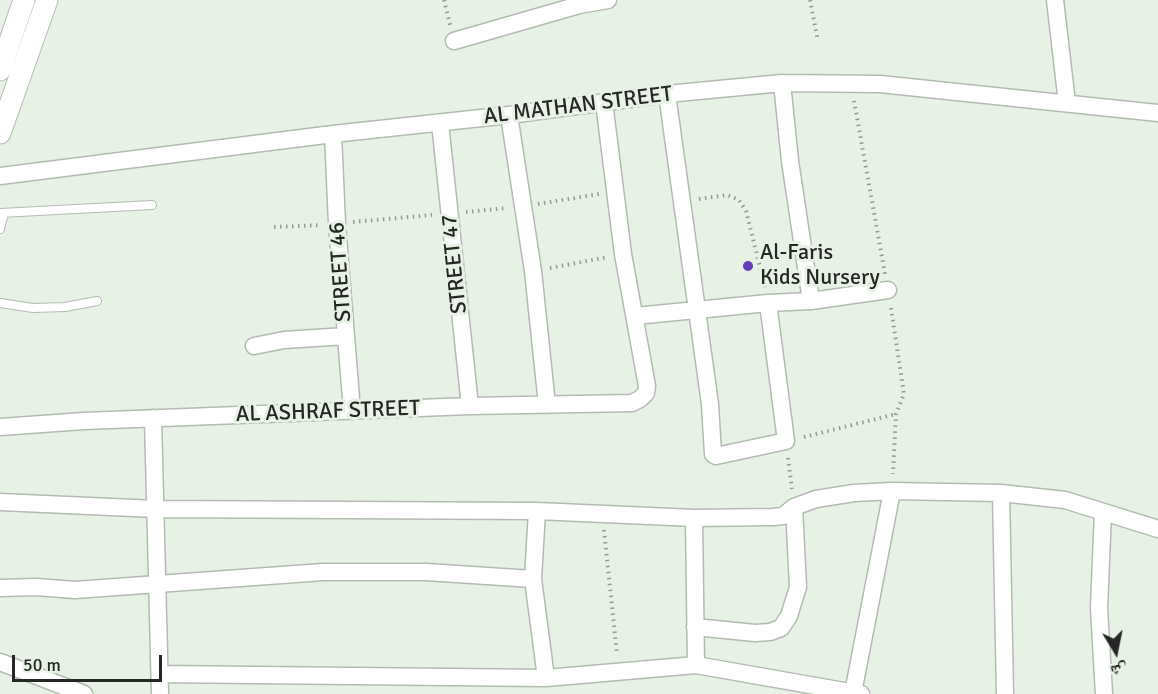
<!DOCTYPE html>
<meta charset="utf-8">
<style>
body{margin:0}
#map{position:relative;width:1158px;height:694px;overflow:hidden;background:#e8f1e6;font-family:Signika,"Noto Naskh Arabic",sans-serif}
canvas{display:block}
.north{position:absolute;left:1086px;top:622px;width:60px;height:60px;-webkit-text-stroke:4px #e8f1e6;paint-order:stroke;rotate:170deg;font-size:16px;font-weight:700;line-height:24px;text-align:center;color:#242723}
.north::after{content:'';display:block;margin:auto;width:21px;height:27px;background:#242723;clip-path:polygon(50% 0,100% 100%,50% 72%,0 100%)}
.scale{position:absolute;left:12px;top:655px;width:150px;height:27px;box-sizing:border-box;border:3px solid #242723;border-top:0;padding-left:8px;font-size:18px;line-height:21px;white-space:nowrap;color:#242723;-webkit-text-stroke:4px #e8f1e6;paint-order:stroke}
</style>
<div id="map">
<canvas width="1158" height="694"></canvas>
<div class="north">ش</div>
<div class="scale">50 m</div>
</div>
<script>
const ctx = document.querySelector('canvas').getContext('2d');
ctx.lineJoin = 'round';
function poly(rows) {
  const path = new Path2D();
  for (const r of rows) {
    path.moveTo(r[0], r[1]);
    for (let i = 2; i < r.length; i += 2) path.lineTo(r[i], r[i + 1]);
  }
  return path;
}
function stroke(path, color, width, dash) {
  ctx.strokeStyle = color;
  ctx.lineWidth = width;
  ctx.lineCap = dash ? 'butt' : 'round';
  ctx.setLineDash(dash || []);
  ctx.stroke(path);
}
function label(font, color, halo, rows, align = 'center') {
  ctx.font = font + ' Signika,sans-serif';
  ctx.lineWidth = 6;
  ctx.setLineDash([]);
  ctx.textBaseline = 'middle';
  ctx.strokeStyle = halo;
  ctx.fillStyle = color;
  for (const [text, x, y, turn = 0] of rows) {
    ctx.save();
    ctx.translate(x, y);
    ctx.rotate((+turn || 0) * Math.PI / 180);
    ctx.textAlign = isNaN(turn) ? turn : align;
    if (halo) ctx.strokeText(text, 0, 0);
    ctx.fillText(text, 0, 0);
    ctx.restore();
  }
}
const path = poly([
 [444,0,450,25],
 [810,0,818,41],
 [854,101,885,274],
 [699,199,727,195,739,200,746,211,765,287],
 [538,204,599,194],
 [466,212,507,208],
 [353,222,432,215],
 [274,227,321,225],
 [550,268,608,257],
 [891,308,904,394,896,414,893,474],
 [804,437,896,414],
 [788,458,792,489],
 [604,530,617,654]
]);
const service = poly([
 [0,213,152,205],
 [0,229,4,213],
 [0,303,33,308,65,307,97,301]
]);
const minor = poly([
 [1055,0,1067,103],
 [454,41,579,5,608,0],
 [782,83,790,161,811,301],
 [667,94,710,404,713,454,716,456,786,441,768,303],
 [509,115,533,271,547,405],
 [440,123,470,406],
 [333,134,337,224,352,411],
 [0,176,333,134,509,115,667,94,782,83,880,84,1158,113],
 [635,316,768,303,811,301,888,290],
 [254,346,284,340,346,336],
 [153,418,160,694],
 [0,427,84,421,470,406,632,403,640,399,646,393,647,386,623,254,604,102],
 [1001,493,1005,694],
 [0,502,156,509,537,511,694,518,773,517,783,516,794,507,816,499,854,493,892,491,1001,493,1065,500,1158,529],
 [537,511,533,579,546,678],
 [1103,512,1099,608,1104,694],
 [694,518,696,665],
 [0,588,36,587,75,590,323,572,426,572,533,579],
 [695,627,755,633,770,632,781,628,789,616,798,587,794,507],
 [0,662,84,694],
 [160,674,546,678,696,665,861,694],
 [853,693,892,491]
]);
const tertiary = poly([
 [0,70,24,0],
 [0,133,47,0]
]);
const markers = [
 [748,266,6,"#623fb7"]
];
const streetNames = [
 ["AL MATHAN STREET",578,106,-7],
 ["STREET 47",455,264,-96],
 ["STREET 46",341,272,-94],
 ["AL ASHRAF STREET",328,412,-2]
];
const poiNames = [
 ["Al-Faris",760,253],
 ["Kids Nursery",760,278]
];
stroke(service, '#b3bcb1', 10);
stroke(minor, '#b3bcb1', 19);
stroke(tertiary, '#b3bcb1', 23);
stroke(path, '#949b93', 4, [1.5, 4.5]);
stroke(service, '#fff', 8);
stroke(minor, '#fff', 16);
stroke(tertiary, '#fff', 21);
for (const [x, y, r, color] of markers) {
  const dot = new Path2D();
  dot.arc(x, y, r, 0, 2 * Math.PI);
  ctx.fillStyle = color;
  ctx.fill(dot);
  stroke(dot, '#e8f1e6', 2);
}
label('22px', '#242723', '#e8f1e6', streetNames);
label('22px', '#242723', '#e8f1e6', poiNames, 'left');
</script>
